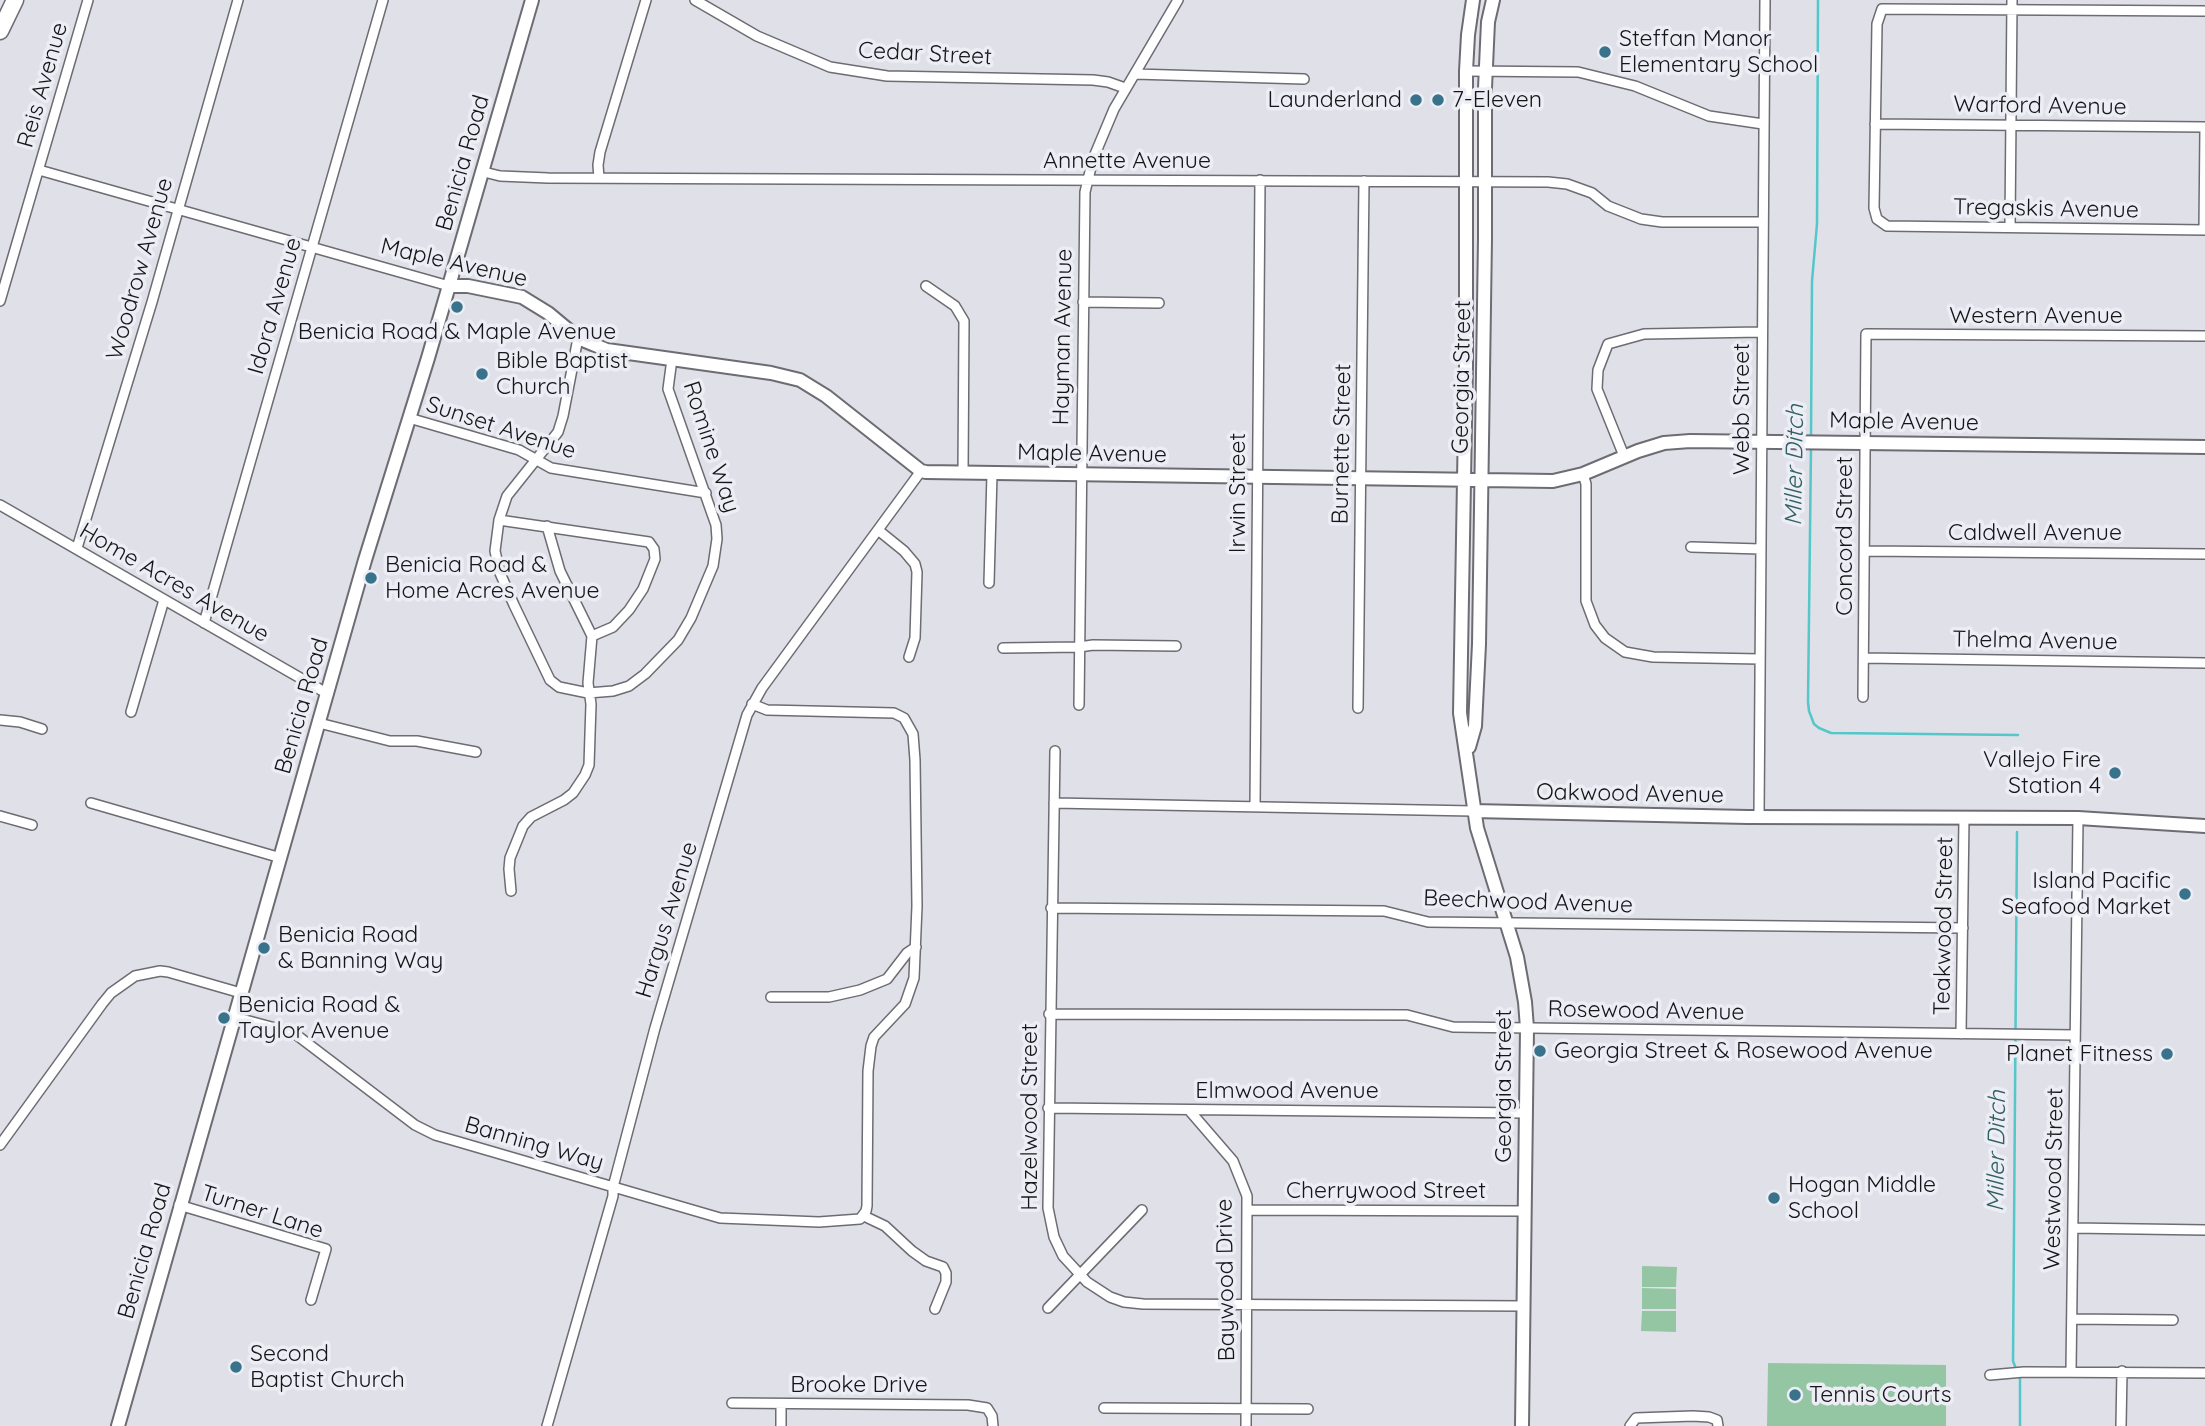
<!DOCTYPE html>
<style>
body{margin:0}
canvas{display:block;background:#e0e0e8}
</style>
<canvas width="2205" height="1426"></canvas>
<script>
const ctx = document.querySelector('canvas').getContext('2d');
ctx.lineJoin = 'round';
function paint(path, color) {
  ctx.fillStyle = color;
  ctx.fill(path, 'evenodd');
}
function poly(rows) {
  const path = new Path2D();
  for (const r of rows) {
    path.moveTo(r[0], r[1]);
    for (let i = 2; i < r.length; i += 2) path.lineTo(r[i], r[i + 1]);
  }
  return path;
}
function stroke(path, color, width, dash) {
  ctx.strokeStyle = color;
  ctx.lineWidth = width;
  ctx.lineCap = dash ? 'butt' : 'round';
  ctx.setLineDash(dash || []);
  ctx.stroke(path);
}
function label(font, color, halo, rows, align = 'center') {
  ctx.font = font + ' Quicksand,sans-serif';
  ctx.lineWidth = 7;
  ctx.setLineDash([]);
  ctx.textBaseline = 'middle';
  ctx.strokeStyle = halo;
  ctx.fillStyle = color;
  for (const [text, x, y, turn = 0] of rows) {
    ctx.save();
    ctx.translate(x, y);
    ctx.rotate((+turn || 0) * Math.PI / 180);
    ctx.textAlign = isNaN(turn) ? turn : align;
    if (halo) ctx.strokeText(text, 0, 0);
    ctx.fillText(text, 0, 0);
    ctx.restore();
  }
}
const green = poly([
 [1642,1266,1677,1267,1676,1287,1642,1287],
 [1642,1288,1676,1289,1676,1309,1642,1309],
 [1642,1311,1676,1311,1676,1332,1641,1331],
 [1768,1363,1946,1365,1946,1426,1767,1426]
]);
const stream = poly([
 [1811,437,1812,281,1817,224,1818,0],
 [1811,448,1808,702,1809,711,1814,724,1819,728,1831,733,2018,735],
 [2017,832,2013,1361,2020,1379,2020,1426]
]);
const street = poly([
 [695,0,757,36,830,67,887,76,1093,80,1108,82,1125,88],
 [2205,11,1882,9,1877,24,1874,208,1877,219,1887,226,2205,230],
 [1466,71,1578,72,1635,86,1709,116,1763,124],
 [1135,74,1304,79],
 [1875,124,2205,127],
 [39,170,449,286],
 [484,172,500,176,548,178,1548,182,1567,184,1592,193,1608,206,1641,219,1662,222,1762,222],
 [599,178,598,165,600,152,646,0],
 [2010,227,2012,0],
 [2204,230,2205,128],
 [926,286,955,306,964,321,963,473],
 [0,301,88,0],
 [1083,302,1159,303],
 [578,338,563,416,558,432,507,496,499,520,495,551,500,573,514,605,550,680,559,687,588,693,613,691,629,686,645,674,678,640,691,618,713,566,717,539,716,525,668,389,672,359],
 [409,418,519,450,551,468,706,493],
 [1624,456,1597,389,1598,370,1608,344,1644,334,1761,332],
 [1583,474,1586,484,1586,601,1595,625,1605,638,1625,652,1653,657,1760,659],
 [0,505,328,694],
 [499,520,649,542,654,549,655,559,643,589,629,610,613,627,592,636],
 [878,530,904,551,915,564,917,572,915,638,909,657],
 [1691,547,1761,549],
 [77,548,152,302,238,0],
 [1865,551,2205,554],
 [989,583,992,474],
 [204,623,383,0],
 [1003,648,1079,647,1093,645,1176,646],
 [1864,658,2205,663],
 [1863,697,1866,334,2205,336],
 [1079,705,1085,192,1093,159,1114,109,1178,0],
 [1358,708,1364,181],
 [131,712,164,600],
 [0,720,20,722,42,729],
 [319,723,390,741,417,741,476,752],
 [1055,751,1048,1208,1054,1237,1063,1256,1087,1282,1110,1297,1124,1302,1143,1304,1524,1306],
 [91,803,281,858],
 [1054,803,1473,811],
 [1255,807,1260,180],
 [0,816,32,825],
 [1759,817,1765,0],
 [511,891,509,869,510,858,523,826,531,817,564,800,573,793,585,775,589,765,591,704,588,683,592,636,560,571,547,526],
 [1051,908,1384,911,1428,922,1963,928],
 [771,997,829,997,860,990,887,979,907,953,916,947],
 [1049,1014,1407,1015,1453,1027,2075,1035],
 [234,1017,294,1033,415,1125,435,1135,720,1218,819,1222,860,1219,866,1211,867,1206,868,1071,871,1046,874,1037,905,1004,914,978,917,906,915,760,913,734,904,718,894,713,767,710,752,704],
 [1961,1034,1964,818],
 [1048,1108,1526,1113],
 [1189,1110,1233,1161,1247,1196,1246,1426],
 [0,1145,102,1004,111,993,135,976,160,971,168,972,241,993],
 [179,1205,326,1249,311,1300],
 [1247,1210,1525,1211],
 [864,1216,885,1226,912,1251,926,1261,943,1267,946,1273,946,1282,935,1309],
 [2073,1228,2205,1230],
 [1048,1308,1142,1210],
 [2072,1319,2173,1320],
 [2071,1371,2078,818],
 [1990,1375,2024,1372,2205,1373],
 [732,1403,968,1405,987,1408,992,1416,993,1426],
 [781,1404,781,1426],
 [1104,1408,1308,1409],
 [547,1426,613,1196,613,1187,655,1028,747,715,762,688,921,471],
 [1630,1426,1636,1418,1693,1416,1709,1417,1717,1420,1718,1426],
 [2121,1426,2122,1371]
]);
const secondary = poly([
 [1473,0,1468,35,1466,71,1466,364,1460,713,1477,828,1517,957,1525,1002,1527,1028,1522,1426],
 [449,286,468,286,522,297,548,313,578,338,607,350,771,373,800,380,826,396,921,471,926,472,1553,481,1583,474,1638,451,1664,443,1690,441,2205,447],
 [1469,747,1475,726,1479,644,1485,238,1485,88,1488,22,1493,0],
 [1473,811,1748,817,2078,818,2205,826],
 [118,1426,365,560,428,358,532,0]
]);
const highway = poly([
 [0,31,15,0]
]);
const markers = [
 [1605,52,7,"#38738b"],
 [1416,100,7,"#38738b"],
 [1438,100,7,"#38738b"],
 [457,307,7,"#38738b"],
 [482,374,7,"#38738b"],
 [371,578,7,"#38738b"],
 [2115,773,7,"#38738b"],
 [2185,894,7,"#38738b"],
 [264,948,7,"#38738b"],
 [224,1018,7,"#38738b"],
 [1540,1051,7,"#38738b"],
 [2167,1054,7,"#38738b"],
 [1774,1198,7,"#38738b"],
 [236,1367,7,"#38738b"],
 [1795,1395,7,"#38738b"]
];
const poiNames = [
 ["Steffan Manor",1619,39],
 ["Elementary School",1619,65],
 ["Launderland",1402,100,"right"],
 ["7-Eleven",1452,100],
 ["Benicia Road & Maple Avenue",457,332,"center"],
 ["Bible Baptist",496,361],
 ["Church",496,387],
 ["Benicia Road &",385,565],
 ["Home Acres Avenue",385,591],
 ["Vallejo Fire",2101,760,"right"],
 ["Station 4",2101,786,"right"],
 ["Island Pacific",2171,881,"right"],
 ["Seafood Market",2171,907,"right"],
 ["Benicia Road",278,935],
 ["& Banning Way",278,961],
 ["Benicia Road &",238,1005],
 ["Taylor Avenue",238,1031],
 ["Georgia Street & Rosewood Avenue",1554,1051],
 ["Planet Fitness",2153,1054,"right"],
 ["Hogan Middle",1788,1185],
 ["School",1788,1211],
 ["Second",250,1354],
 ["Baptist Church",250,1380],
 ["Tennis Courts",1809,1395]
];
const streetNames = [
 ["Cedar Street",925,54,3],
 ["Reis Avenue",43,85,-74],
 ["Warford Avenue",2040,106,1],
 ["Annette Avenue",1127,161],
 ["Benicia Road",463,163,-74],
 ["Tregaskis Avenue",2046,209,1],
 ["Maple Avenue",454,263,13],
 ["Woodrow Avenue",140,269,-74],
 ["Idora Avenue",275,306,-74],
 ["Western Avenue",2036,316],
 ["Hayman Avenue",1063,337,-89],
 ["Georgia Street",1462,377,-89],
 ["Webb Street",1742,409,-90],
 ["Maple Avenue",1904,422,1],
 ["Sunset Avenue",501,428,18],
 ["Burnette Street",1342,444,-89],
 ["Romine Way",711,447,72],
 ["Maple Avenue",1092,454,1],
 ["Irwin Street",1238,493,-90],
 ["Caldwell Avenue",2035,533],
 ["Concord Street",1845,536,-90],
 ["Home Acres Avenue",174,583,30],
 ["Thelma Avenue",2035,641,1],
 ["Benicia Road",302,706,-74],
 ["Oakwood Avenue",1630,794,1],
 ["Beechwood Avenue",1528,902,2],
 ["Hargus Avenue",667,920,-73],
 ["Teakwood Street",1944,926,-89],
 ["Rosewood Avenue",1646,1011,1],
 ["Georgia Street",1504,1086,-90],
 ["Elmwood Avenue",1287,1091],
 ["Hazelwood Street",1030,1117,-90],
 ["Banning Way",534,1144,16],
 ["Westwood Street",2054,1179,-89],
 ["Cherrywood Street",1386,1191],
 ["Turner Lane",262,1212,18],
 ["Benicia Road",145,1251,-74],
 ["Baywood Drive",1226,1280,-91],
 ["Brooke Drive",859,1385]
];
const waterNames = [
 ["Miller Ditch",1795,465,-89],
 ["Miller Ditch",1997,1151,-89]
];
paint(green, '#95c6a4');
stroke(stream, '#53c7c9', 2.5);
stroke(street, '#6d6c73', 12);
stroke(secondary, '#6d6c73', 16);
stroke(highway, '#6d6c73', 19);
stroke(street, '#fff', 9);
stroke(secondary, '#fff', 12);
stroke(highway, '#fff', 16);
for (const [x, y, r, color] of markers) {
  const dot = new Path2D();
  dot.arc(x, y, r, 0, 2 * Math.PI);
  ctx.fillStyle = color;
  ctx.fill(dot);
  stroke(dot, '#ededf5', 2.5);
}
label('23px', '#161619', '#ededf5', poiNames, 'left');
label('23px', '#161619', '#ededf5', streetNames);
label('italic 24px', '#306162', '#ededf5', waterNames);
</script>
